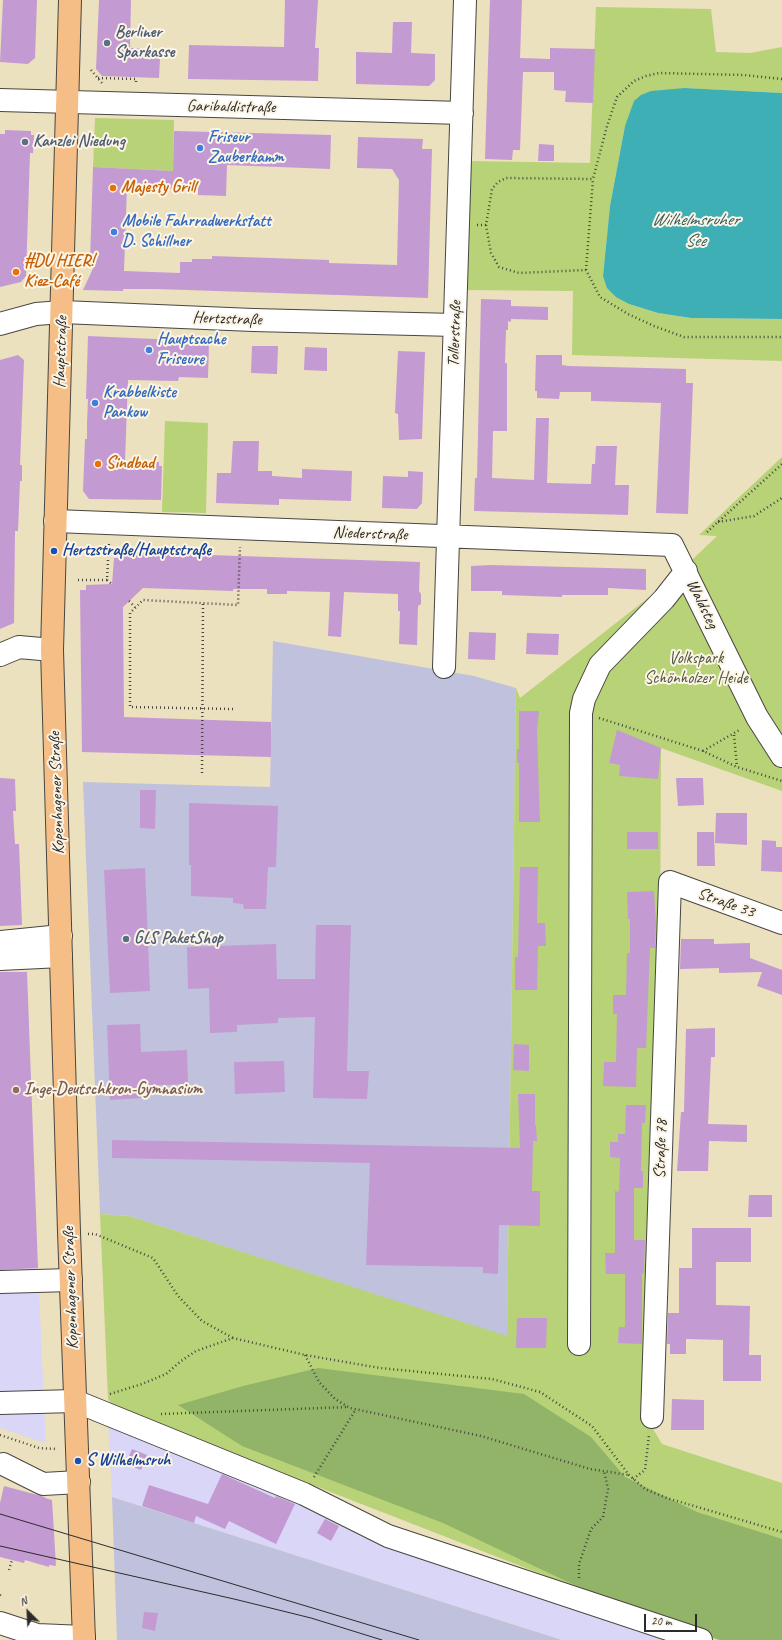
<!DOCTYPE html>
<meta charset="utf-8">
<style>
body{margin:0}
#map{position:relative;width:782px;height:1640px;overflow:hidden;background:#ebe1be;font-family:Caveat,sans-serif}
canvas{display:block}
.north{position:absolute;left:8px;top:1592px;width:40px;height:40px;-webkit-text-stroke:3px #fcf5e5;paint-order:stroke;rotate:336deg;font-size:11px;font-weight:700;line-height:16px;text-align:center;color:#2b2b2b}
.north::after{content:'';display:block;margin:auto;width:14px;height:18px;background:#2b2b2b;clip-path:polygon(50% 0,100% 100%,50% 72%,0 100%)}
.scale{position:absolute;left:644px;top:1614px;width:53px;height:18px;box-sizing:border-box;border:2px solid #2b2b2b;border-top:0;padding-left:5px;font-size:12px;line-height:14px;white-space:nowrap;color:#2b2b2b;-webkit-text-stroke:3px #fcf5e5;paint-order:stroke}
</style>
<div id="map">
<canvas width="782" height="1640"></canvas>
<div class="north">N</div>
<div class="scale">20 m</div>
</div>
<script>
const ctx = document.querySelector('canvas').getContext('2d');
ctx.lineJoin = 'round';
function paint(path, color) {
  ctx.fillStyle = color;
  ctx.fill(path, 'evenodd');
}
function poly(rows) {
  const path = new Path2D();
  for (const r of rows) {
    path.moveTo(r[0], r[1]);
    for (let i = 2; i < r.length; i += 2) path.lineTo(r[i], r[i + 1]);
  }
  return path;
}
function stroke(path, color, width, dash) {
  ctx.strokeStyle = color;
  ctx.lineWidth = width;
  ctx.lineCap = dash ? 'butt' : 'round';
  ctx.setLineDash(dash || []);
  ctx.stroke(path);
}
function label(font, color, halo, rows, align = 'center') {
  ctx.font = font + ' Caveat,sans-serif';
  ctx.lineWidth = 4;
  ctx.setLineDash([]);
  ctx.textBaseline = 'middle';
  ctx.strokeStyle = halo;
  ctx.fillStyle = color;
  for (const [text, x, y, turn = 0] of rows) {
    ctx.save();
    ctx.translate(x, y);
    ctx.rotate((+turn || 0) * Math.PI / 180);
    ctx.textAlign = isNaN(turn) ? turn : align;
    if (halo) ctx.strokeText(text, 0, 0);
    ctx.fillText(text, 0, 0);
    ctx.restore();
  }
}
const built = poly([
 [38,1268,45,1424,45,1443,0,1428,0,1270],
 [108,1418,688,1640,563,1640,112,1497]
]);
const industrial = poly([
 [273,641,474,676,516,688,507,1337,129,1216,100,1214,83,782,270,787],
 [112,1497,562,1640,117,1640]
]);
const green = poly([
 [596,7,711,9,716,52,750,53,782,47,782,93,685,88,625,126,610,206,603,276,629,304,658,313,691,318,782,319,782,361,572,355,573,291,464,290,468,161,590,163],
 [95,118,174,120,173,171,93,167],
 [165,421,208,423,206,513,162,512],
 [782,457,782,791,661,748,660,957,643,1412,662,1444,782,1483,782,1640,718,1640,672,1625,115,1408,108,1399,100,1214,129,1216,507,1336,516,688,520,698,671,580,717,536,699,535]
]);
const forest = poly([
 [318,1368,524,1394,591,1437,625,1477,697,1512,782,1539,782,1640,720,1640,672,1624,570,1583,443,1523,242,1446,178,1405,243,1386]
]);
const water = poly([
 [685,88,782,93,782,319,691,318,658,313,629,304,616,297,607,288,603,276,610,206,625,126,634,101,641,95,651,91]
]);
const building = poly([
 [3,0,37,0,35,58,28,64,0,62],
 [99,0,131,0,130,48,154,49,154,54,160,59,159,78,102,76,96,69],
 [285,0,318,0,315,48,319,48,318,81,188,79,189,45,284,47],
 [490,0,522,0,520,58,550,59,550,48,595,49,593,103,565,102,566,91,554,90,554,72,523,72,520,150,513,150,512,160,485,159],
 [393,22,412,22,411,53,435,54,435,80,429,86,356,84,356,52,392,53],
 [5,130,31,131,31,135,34,135,33,153,30,153,26,276,21,282,0,287,0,134,5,134],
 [174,131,331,135,330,169,227,165,226,196,198,195,198,190,127,187,124,271,180,273,180,262,192,262,192,259,212,259,212,256,329,260,329,263,397,265,399,180,392,169,357,168,358,137,423,139,422,149,432,149,428,298,156,289,123,289,123,291,83,290,96,262,90,262,93,167,173,171],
 [539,144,554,145,554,161,538,161],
 [481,299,511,300,511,306,548,307,548,320,511,319,511,322,508,321,508,330,506,330,505,363,507,363,507,431,493,431,492,478,534,480,536,418,549,418,547,483,591,484,592,464,595,464,596,446,617,446,615,485,629,485,628,515,474,511,475,478,477,478],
 [88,336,177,340,176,343,209,344,208,378,179,377,178,381,128,380,125,461,159,462,159,466,162,466,161,500,89,499,83,491,85,439,87,439,87,423,88,399,86,399],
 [252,346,278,346,277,374,251,373],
 [305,347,327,348,327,371,304,370],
 [398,351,425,352,422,439,399,440,398,414,395,413],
 [18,355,24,360,20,465,22,465,22,481,20,481,18,531,15,531,14,623,0,629,0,360],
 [536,355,562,355,562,365,569,366,686,369,686,383,693,383,688,514,656,513,661,403,591,401,591,392,560,392,559,399,537,398,537,391,535,391],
 [233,441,259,441,258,471,272,471,272,476,302,478,302,469,352,471,351,501,279,499,279,505,216,503,217,473,231,473],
 [408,471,423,472,422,503,417,509,382,508,383,476,408,477],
 [119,552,420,562,419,591,421,594,421,604,418,606,417,645,399,644,400,611,398,611,398,594,344,592,341,637,328,636,330,592,287,591,287,594,267,594,267,589,233,589,233,591,143,588,123,607,124,717,271,722,271,757,82,752,80,590,86,590,86,585,112,584,114,558,119,558],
 [491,565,646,569,646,590,608,588,608,595,562,595,562,597,502,595,502,591,471,591,471,566],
 [469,632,496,633,495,660,468,659],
 [527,633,559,634,558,655,526,654],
 [519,711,539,711,537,731,540,822,519,822,519,763,517,763,517,749,519,749],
 [617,730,661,748,658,779,619,776,620,765,609,763],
 [0,778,15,779,16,811,13,811,15,844,19,844,22,925,0,926],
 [676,778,703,778,704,805,678,806],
 [140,790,156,790,155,829,140,828],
 [189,803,278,806,276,867,268,867,266,909,244,909,243,904,233,903,233,898,191,896,191,865,189,865],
 [716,813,747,813,747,845,715,843],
 [627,832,658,832,658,849,627,849],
 [697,832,714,832,715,866,697,866],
 [762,840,776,841,776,847,782,847,782,872,761,871],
 [520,867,538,867,537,923,545,923,546,946,538,946,537,990,515,990,515,957,518,957],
 [145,868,150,991,110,993,104,870],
 [654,891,656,924,655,948,650,948,646,1048,637,1048,636,1087,603,1086,604,1062,616,1062,617,1014,613,1014,613,995,626,995,627,953,630,953,630,919,628,919,627,892],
 [316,925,351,925,347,1071,369,1071,367,1099,313,1098,315,1017,278,1018,278,1023,237,1025,237,1032,210,1033,209,988,188,989,187,947,276,944,277,979,315,979],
 [681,939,714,939,714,944,750,943,750,958,782,970,782,995,757,986,762,972,719,973,719,968,680,969],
 [0,972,27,972,38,1268,0,1270],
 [140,1024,141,1052,187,1050,188,1084,143,1086,143,1098,110,1100,107,1025],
 [715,1028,715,1057,711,1057,708,1124,747,1125,747,1142,709,1141,708,1171,677,1171,681,1112,684,1112,686,1029],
 [514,1044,529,1045,529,1071,513,1070],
 [284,1061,285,1092,235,1094,234,1062],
 [518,1094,535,1094,535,1125,536,1125,537,1141,533,1141,532,1191,540,1191,540,1226,499,1225,498,1274,483,1273,483,1267,366,1265,370,1163,112,1158,112,1140,520,1148],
 [626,1105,646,1105,645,1123,642,1123,641,1171,643,1171,643,1188,634,1188,634,1240,645,1240,644,1273,642,1274,642,1344,618,1343,619,1327,625,1327,625,1274,606,1274,605,1253,615,1253,615,1191,619,1192,620,1158,610,1157,610,1142,618,1142,618,1134,625,1134],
 [749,1195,772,1195,772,1217,748,1217],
 [692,1228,751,1228,751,1262,716,1262,716,1305,750,1306,749,1355,761,1355,761,1381,723,1381,723,1340,686,1339,686,1354,670,1354,670,1344,667,1344,668,1313,679,1313,679,1268,692,1268],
 [517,1318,547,1318,546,1348,516,1348],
 [672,1399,704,1400,704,1430,671,1430],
 [132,1449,147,1455,141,1470,126,1464],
 [222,1474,275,1498,276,1496,295,1504,276,1544,229,1521,225,1529,196,1516,194,1523,142,1506,149,1485,208,1504],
 [4,1486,45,1497,45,1498,52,1500,56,1566,49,1565,49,1567,25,1560,24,1563,0,1557,0,1503],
 [325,1519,339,1526,331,1541,317,1533],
 [144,1612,158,1613,155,1631,142,1628]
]);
const path = poly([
 [91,70,102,83],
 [98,78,136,79,136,84],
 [782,79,744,75,659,73,646,76,634,81,617,97,607,126,593,179,506,178,498,182,492,189,486,225,491,253,499,267,519,273,586,270,600,297,628,314,654,326,684,337,782,337],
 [477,225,486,225],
 [586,270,593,179],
 [718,522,754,516,782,498],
 [707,532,782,464],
 [78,580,107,580,109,541],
 [107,580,113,585],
 [129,601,135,607],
 [233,709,130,707,130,613,143,600,238,605,240,547],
 [599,718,703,751,737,767,782,781],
 [734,735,737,767],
 [703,751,741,729],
 [202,773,203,604],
 [88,1234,95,1234,153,1258,178,1296,202,1321,233,1338],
 [305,1355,319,1382,335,1399,350,1408,481,1436,590,1469,629,1475],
 [110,1394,142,1384,166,1374,181,1361,196,1351,233,1338,305,1355,380,1368,492,1379,540,1392,592,1426,629,1475,645,1489,667,1498,782,1532],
 [161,1414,348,1407],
 [0,1435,39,1448,57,1449],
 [314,1477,356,1409],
 [633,1479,645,1470,649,1435],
 [9,1570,12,1560],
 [579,1578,579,1564,591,1529,603,1517,608,1489,604,1471],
 [0,1595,1,1596]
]);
const minor = poly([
 [0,100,462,113],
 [0,324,36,314,62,312,253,320,455,325],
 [55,521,672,545,757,717,782,756],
 [0,655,19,647,52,650],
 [444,667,465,0],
 [0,942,61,936],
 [0,959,61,956],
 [0,1282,71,1280],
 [579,1344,581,713,584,699,600,665,664,599,686,571],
 [0,1403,75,1401,304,1494,388,1536,701,1640],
 [652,1417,670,882,782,923],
 [3,1464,43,1484,79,1482],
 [0,1623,37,1635,84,1637]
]);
const major = poly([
 [70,0,52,650,69,1232,84,1640]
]);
const tram = poly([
 [0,1514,419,1640],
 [0,1546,234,1599,311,1618,382,1640]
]);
const markers = [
 [107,43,4,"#5c6f8a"],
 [25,142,4,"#5c6f8a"],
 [200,148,4,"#3f7fe0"],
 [113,188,4,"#e8710a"],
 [114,232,4,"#3f7fe0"],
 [16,272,4,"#e8710a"],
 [149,350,4,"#3f7fe0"],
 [95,403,4,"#3f7fe0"],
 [98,464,4,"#e8710a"],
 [54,551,4,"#1a4fb4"],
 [126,939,4,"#5c6f8a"],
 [16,1090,4,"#8d6e63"],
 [78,1461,4,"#1a4fb4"]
];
const serviceNames = [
 ["Berliner",115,33],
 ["Sparkasse",115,53],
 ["Kanzlei Niedung",33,142],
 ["GLS PaketShop",134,939]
];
const streetNames = [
 ["Garibaldistraße",231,107,1],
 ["Hertzstraße",227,319,2],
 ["Tollerstraße",455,334,-88],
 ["Hauptstraße",61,352,-88],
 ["Niederstraße",370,534,2],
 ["Waldsteg",702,604,64],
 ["Kopenhagener Straße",57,793,-92],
 ["Straße 33",726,903,20],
 ["Straße 78",661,1149,-88],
 ["Kopenhagener Straße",71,1288,-92]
];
const shopNames = [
 ["Friseur",208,138],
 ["Zauberkamm",208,158],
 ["Mobile Fahrradwerkstatt",122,222],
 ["D. Schillner",122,242],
 ["Hauptsache",157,340],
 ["Friseure",157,360],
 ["Krabbelkiste",103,393],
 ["Pankow",103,413]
];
const foodNames = [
 ["Majesty Grill",121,188],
 ["#DU HIER!",24,262],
 ["Kiez-Café",24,282],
 ["Sindbad",106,464]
];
const transitNames = [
 ["Hertzstraße/Hauptstraße",62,551],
 ["S Wilhelmsruh",86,1461]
];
const parkNames = [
 ["Volkspark",696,659],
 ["Schönholzer Heide",696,679]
];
const educationNames = [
 ["Inge-Deutschkron-Gymnasium",24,1090]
];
const waterNames = [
 ["Wilhelmsruher",695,220],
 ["See",695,241]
];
paint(built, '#d9d6f7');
paint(industrial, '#c0c2dd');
paint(green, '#b8d277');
paint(forest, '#92b468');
paint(water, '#3eafb5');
paint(building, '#c49ad2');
stroke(minor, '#484641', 24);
stroke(major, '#484641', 24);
stroke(path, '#484641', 2.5, [1, 3]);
stroke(minor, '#fff', 22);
stroke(major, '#f6be87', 22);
stroke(tram, '#2b2b2b', 1);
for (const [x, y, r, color] of markers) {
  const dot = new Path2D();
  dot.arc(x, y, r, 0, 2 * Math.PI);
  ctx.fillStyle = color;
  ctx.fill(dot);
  stroke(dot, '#fcf5e5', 1.5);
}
label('bold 17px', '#4e5e75', '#fcf5e5', serviceNames, 'left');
label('17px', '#2b2b2b', '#fcf5e5', streetNames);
label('bold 17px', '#366cbe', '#fcf5e5', shopNames, 'left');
label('bold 17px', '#c56008', '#fcf5e5', foodNames, 'left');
label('bold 17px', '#164399', '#fcf5e5', transitNames, 'left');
label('17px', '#4e553e', '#fcf5e5', parkNames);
label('bold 17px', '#785e54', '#fcf5e5', educationNames, 'left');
label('italic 18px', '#32595b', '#fcf5e5', waterNames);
</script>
